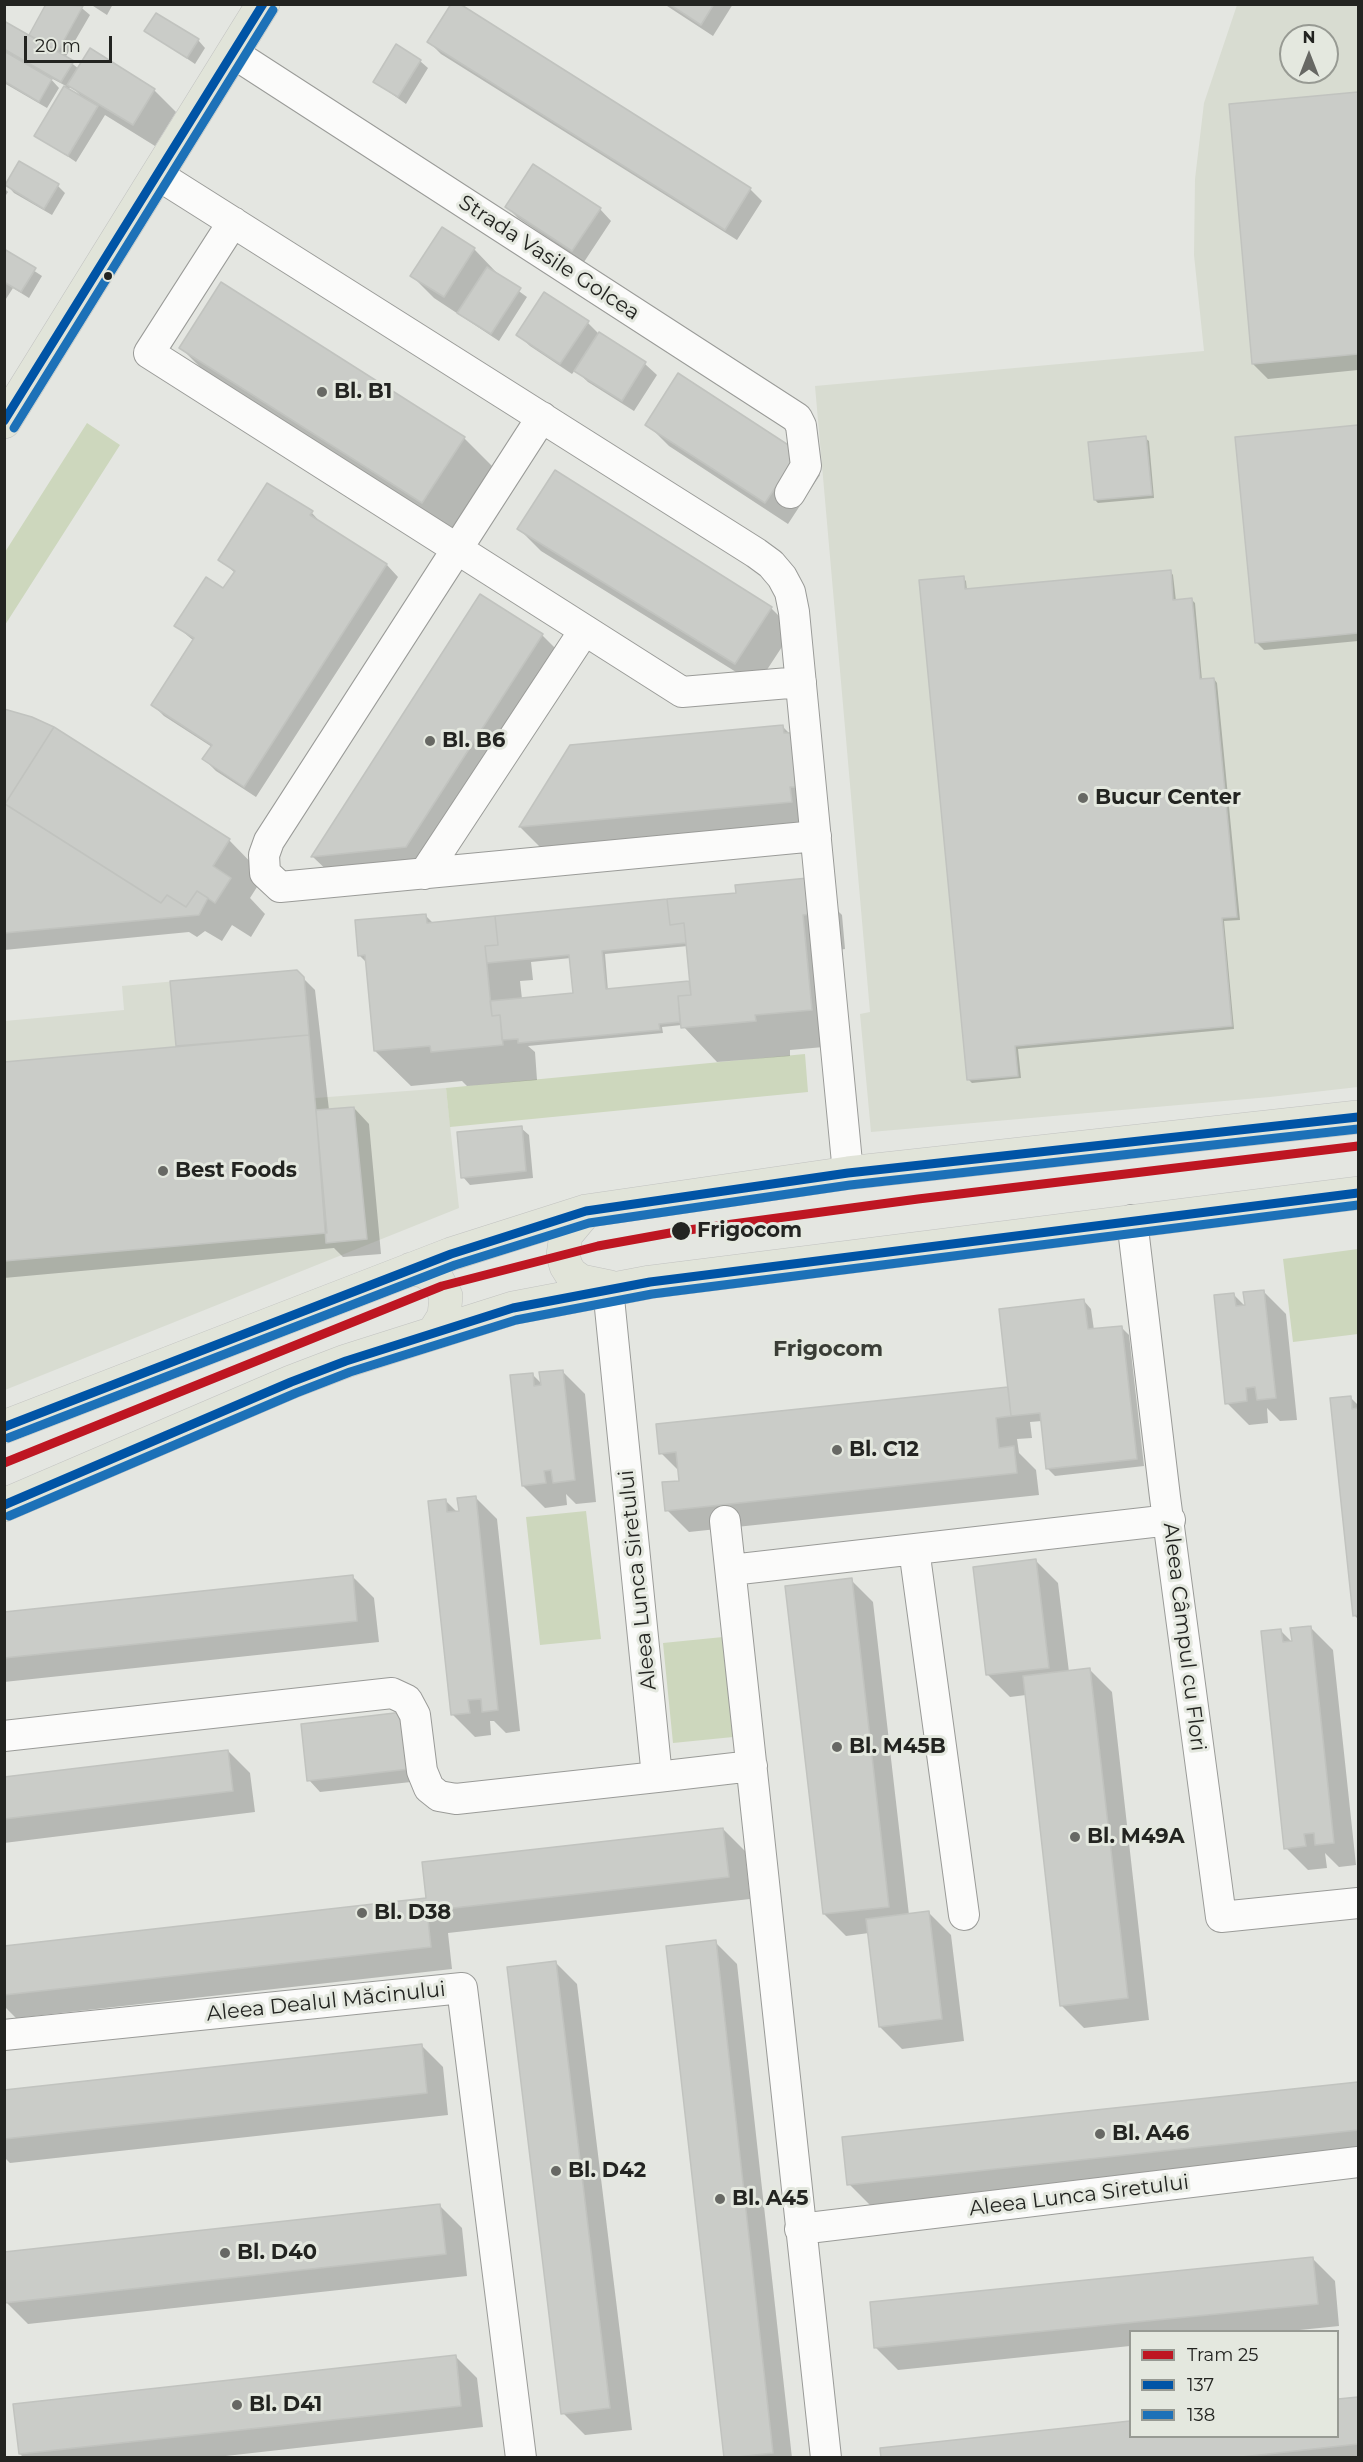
<!DOCTYPE html>
<meta charset="utf-8">
<style>
body{margin:0}
#map{position:relative;width:1363px;height:2462px;overflow:hidden;background:#e4e6e1;font-family:Montserrat,sans-serif}
canvas{display:block}
.frame{position:absolute;inset:0;border:6px solid #232421;pointer-events:none}
.legend{position:absolute;left:1129px;top:2330px;width:210px;height:108px;box-sizing:border-box;background:#e4e8df;border:2px solid #979a93;margin:0;padding:8px 10px;list-style:none;font-size:18px;color:#232421}
.legend li{display:flex;align-items:center;gap:12px;height:30px}
.legend b{width:30px;border:2px solid #979a93}
.north{position:absolute;left:1279px;top:24px;width:60px;height:60px;box-sizing:border-box;background:#e4e8df;border:2px solid #979a93;border-radius:50%;rotate:0deg;font-size:16px;font-weight:700;line-height:24px;text-align:center;color:#232421}
.north::after{content:'';display:block;margin:auto;width:21px;height:27px;background:#676864;clip-path:polygon(50% 0,100% 100%,50% 72%,0 100%)}
.scale{position:absolute;left:24px;top:36px;width:88px;height:27px;box-sizing:border-box;border:3px solid #232421;border-top:0;padding-left:8px;font-size:18px;line-height:21px;white-space:nowrap;color:#232421;-webkit-text-stroke:4px #e4e8df;paint-order:stroke}
</style>
<div id="map">
<canvas width="1363" height="2462"></canvas>
<div class="frame"></div>
<ul class="legend">
<li><b style="height:8px;background:#be1622"></b>Tram 25</li>
<li><b style="height:8px;background:#0054a6"></b>137</li>
<li><b style="height:8px;background:#1d71b8"></b>138</li>
</ul>
<div class="north">N</div>
<div class="scale">20 m</div>
</div>
<script>
const ctx = document.querySelector('canvas').getContext('2d');
ctx.lineJoin = 'round';
function paint(path, color) {
  ctx.fillStyle = color;
  ctx.fill(path, 'evenodd');
}
function poly(rows) {
  const path = new Path2D();
  for (const r of rows) {
    path.moveTo(r[0], r[1]);
    for (let i = 2; i < r.length; i += 2) path.lineTo(r[i], r[i + 1]);
  }
  return path;
}
function stroke(path, color, width, dash) {
  ctx.strokeStyle = color;
  ctx.lineWidth = width;
  ctx.lineCap = dash ? 'butt' : 'round';
  ctx.setLineDash(dash || []);
  ctx.stroke(path);
}
function label(font, color, halo, rows, align = 'center') {
  ctx.font = font + ' Montserrat,sans-serif';
  ctx.lineWidth = 6;
  ctx.setLineDash([]);
  ctx.textBaseline = 'middle';
  ctx.strokeStyle = halo;
  ctx.fillStyle = color;
  for (const [text, x, y, turn = 0] of rows) {
    ctx.save();
    ctx.translate(x, y);
    ctx.rotate((+turn || 0) * Math.PI / 180);
    ctx.textAlign = isNaN(turn) ? turn : align;
    if (halo) ctx.strokeText(text, 0, 0);
    ctx.fillText(text, 0, 0);
    ctx.restore();
  }
}
const built = poly([
 [1237,5,1358,5,1358,1087,1270,1097,871,1132,860,1014,870,1012,815,386,1204,351,1194,255,1195,179,1204,103],
 [1291,36,1327,36,1327,72,1291,72],
 [297,970,304,977,315,1098,446,1088,459,1208,5,1390,5,1021,124,1010,122,986]
]);
const green = poly([
 [87,423,120,445,5,625,5,552],
 [805,1054,808,1092,450,1127,446,1088],
 [1358,1249,1358,1334,1293,1342,1283,1259],
 [586,1511,601,1639,540,1645,526,1517],
 [723,1637,733,1737,673,1743,663,1643]
]);
const shadow = poly([
 [48,4,77,4,90,15,65,58,79,69,154,90,176,112,155,146,105,115,76,162,36,135,66,86,49,77,59,88,47,108,4,83,4,23,30,37],
 [71,86,81,96,68,90],
 [90,4,113,4,107,15],
 [664,4,733,4,713,36],
 [146,31,198,40,205,48,195,64],
 [429,42,750,189,762,201,737,240,441,54],
 [420,61,428,68,406,104,375,82],
 [1358,94,1358,370,1268,379,1253,364,1230,105],
 [7,185,58,186,65,193,52,215,14,193],
 [4,188,8,192,4,198],
 [507,207,600,209,611,221,584,262,518,218],
 [442,229,475,250,496,272,495,274,527,297,499,341,434,298,412,276],
 [4,251,42,276,29,298,13,288,4,302],
 [588,323,600,335,645,364,657,375,634,411,588,382,575,370,572,374,530,346,518,335],
 [181,348,464,438,499,473,458,537,216,383],
 [647,424,798,453,820,475,788,524,669,446],
 [1358,427,1358,641,1264,650,1256,642,1237,438],
 [1145,438,1149,441,1154,498,1098,503,1095,500],
 [312,513,323,525,387,565,398,577,256,797,216,771,204,759,212,747,164,716,153,705,194,641,176,626,224,590,235,573,220,559],
 [519,529,771,608,793,630,757,685,541,551],
 [1170,571,1173,575,1176,601,1192,600,1195,603,1202,680,1214,679,1217,683,1240,920,1224,921,1234,1029,1018,1049,1021,1078,972,1083,969,1080,963,578,966,581,967,591],
 [480,596,542,635,564,657,428,869,335,878,313,857],
 [4,712,229,840,264,876,250,898,265,914,251,937,232,925,222,941,205,931,197,937,189,932,4,950],
 [782,726,790,734,813,824,542,849,520,827,571,746],
 [807,880,842,915,845,949,838,950,846,1045,790,1050,790,1056,717,1062,682,1025,662,1027,663,1033,528,1046,535,1052,537,1080,467,1086,462,1081,411,1086,375,1051,367,963,360,956,425,915,434,924,737,894],
 [688,946,691,986,689,983,608,991,605,954],
 [571,958,574,994,522,999,520,981,533,980,531,962],
 [296,971,315,990,329,1110,354,1108,369,1124,381,1254,343,1257,334,1248,4,1278,4,1063,177,1048,172,983],
 [521,1128,529,1135,533,1178,470,1185,463,1177],
 [1264,1292,1286,1314,1297,1420,1280,1421,1267,1408,1268,1423,1249,1425,1227,1403,1234,1295,1246,1307],
 [1084,1301,1091,1309,1094,1330,1121,1327,1129,1335,1144,1466,1055,1476,1047,1468,1042,1421,1030,1422,1032,1438,1017,1439,1019,1453,1036,1470,1039,1495,689,1532,667,1510,681,1482,680,1472,661,1453,1009,1388],
 [563,1372,585,1394,596,1502,576,1504,566,1494,567,1505,545,1508,523,1486,533,1375,542,1384],
 [1350,1397,1358,1405,1358,1619,1354,1615],
 [475,1497,497,1519,520,1731,506,1733,494,1721,490,1721,491,1735,475,1737,453,1715,445,1500,457,1512,461,1512],
 [1036,1561,1058,1583,1069,1672,1090,1670,1112,1692,1149,2020,1084,2028,1062,2006,1026,1695,1010,1697,988,1675],
 [352,1576,374,1598,379,1642,4,1682,4,1614],
 [851,1580,873,1602,909,1915,929,1913,951,1935,964,2041,902,2049,880,2027,869,1933,846,1936,824,1914],
 [1311,1628,1333,1650,1356,1865,1339,1867,1325,1853,1327,1868,1308,1870,1286,1848,1281,1631,1293,1643],
 [402,1714,420,1781,320,1792,309,1780],
 [228,1751,250,1773,255,1812,4,1843,4,1779],
 [723,1829,745,1851,750,1899,448,1933,452,1969,16,2018,4,2006,4,1947,427,1899],
 [715,1942,737,1964,792,2458,725,2457],
 [555,1962,577,1984,632,2430,585,2435,563,2413],
 [421,2045,443,2067,448,2115,10,2163,4,2157,4,2091],
 [1358,2084,1358,2154,871,2206,849,2184,844,2139],
 [440,2206,462,2228,467,2276,28,2324,6,2302],
 [1313,2259,1335,2281,1339,2326,1280,2332,1130,2332,1130,2346,898,2370,876,2348],
 [455,2356,477,2378,483,2427,208,2458,24,2458,20,2454],
 [1358,2399,1358,2458,883,2458,882,2449,1130,2423,1130,2436,1338,2436,1338,2401]
]);
const building = poly([
 [46,4,83,6,58,51,29,35,46,4],
 [451,4,460,4,751,188,725,230,427,42,451,4],
 [669,4,714,4,701,25,669,4],
 [156,13,199,39,187,58,144,31,156,13],
 [4,21,74,61,61,82,4,49,4,21],
 [396,44,421,60,398,97,373,82,396,44],
 [90,48,155,89,133,125,67,85,90,48],
 [4,51,52,79,39,102,4,81,4,51],
 [64,86,98,106,68,156,34,136,64,86],
 [1358,92,1358,354,1252,364,1229,104,1358,92],
 [19,161,59,184,44,209,5,185,19,161],
 [533,164,601,208,572,251,505,207,533,164],
 [442,227,475,248,444,297,410,276,442,227],
 [4,249,36,268,21,292,4,282,4,249],
 [487,267,521,288,491,334,457,313,487,267],
 [221,282,465,437,422,503,179,348,221,282],
 [544,292,589,321,560,364,516,335,544,292],
 [599,332,646,362,622,401,574,371,599,332],
 [678,373,799,452,765,503,645,425,678,373],
 [1358,425,1358,633,1255,643,1235,437,1358,425],
 [1146,436,1152,495,1094,500,1088,442,1146,436],
 [555,470,772,607,735,664,517,529,555,470],
 [267,483,313,511,310,515,387,564,244,787,202,759,212,745,151,705,194,638,174,626,206,577,223,588,235,571,218,560,267,483],
 [1171,570,1173,600,1192,598,1200,679,1214,678,1237,917,1222,918,1232,1026,1015,1046,1018,1076,967,1080,919,580,964,576,965,589,1171,570],
 [480,594,543,634,406,847,311,857,480,594],
 [4,709,32,717,54,727,5,804,161,903,167,895,186,907,197,891,208,898,199,915,4,933,4,709],
 [783,725,784,733,792,733,797,787,790,787,792,802,519,827,570,745,783,725],
 [54,727,230,839,213,866,231,878,215,903,197,891,186,907,167,895,161,903,5,804,54,727],
 [808,878,811,914,803,915,812,1010,755,1015,756,1021,681,1028,678,996,691,995,686,943,684,923,670,925,667,899,736,893,735,885,808,878],
 [667,899,670,925,684,923,686,943,602,951,606,989,689,981,691,995,678,996,680,1022,659,1024,660,1030,518,1043,518,1039,502,1040,500,1015,492,1016,490,1001,573,993,569,955,487,963,485,946,498,945,495,916,667,899],
 [426,914,427,923,495,916,498,945,485,946,492,1016,500,1015,503,1045,431,1052,430,1046,374,1051,365,955,358,956,355,920,426,914],
 [297,970,304,977,309,1035,176,1046,170,981,297,970],
 [309,1035,327,1233,4,1261,4,1062,309,1035],
 [354,1107,367,1239,326,1243,316,1110,354,1107],
 [522,1126,526,1171,461,1178,457,1132,522,1126],
 [1264,1290,1276,1398,1257,1400,1255,1387,1246,1388,1247,1401,1225,1404,1214,1295,1234,1293,1236,1306,1245,1305,1243,1292,1264,1290],
 [1084,1299,1088,1329,1122,1326,1137,1459,1046,1469,1040,1413,1011,1416,999,1309,1084,1299],
 [563,1370,575,1480,553,1483,551,1470,544,1471,546,1483,522,1486,510,1375,533,1373,534,1386,541,1385,539,1372,563,1370],
 [1008,1387,1011,1416,996,1418,999,1448,1014,1446,1017,1473,665,1511,662,1482,679,1481,676,1452,659,1454,656,1424,1008,1387],
 [1351,1396,1352,1409,1358,1408,1358,1615,1353,1616,1330,1398,1351,1396],
 [476,1496,498,1710,482,1712,481,1699,468,1700,470,1713,451,1715,428,1501,446,1499,447,1512,459,1511,457,1498,476,1496],
 [1036,1559,1049,1668,986,1675,973,1567,1036,1559],
 [353,1575,357,1621,4,1658,4,1612,353,1575],
 [852,1578,889,1907,823,1914,785,1586,852,1578],
 [1311,1626,1334,1843,1315,1845,1314,1833,1304,1834,1306,1846,1284,1849,1261,1631,1281,1629,1283,1642,1292,1641,1290,1628,1311,1626],
 [1090,1668,1128,1998,1060,2006,1023,1676,1090,1668],
 [403,1712,409,1769,307,1781,301,1724,403,1712],
 [228,1750,233,1791,4,1819,4,1777,228,1750],
 [723,1828,729,1877,427,1911,431,1947,4,1995,4,1946,426,1898,422,1862,723,1828],
 [929,1911,942,2019,879,2027,866,1919,929,1911],
 [716,1940,773,2453,728,2458,724,2458,666,1946,716,1940],
 [556,1961,610,2408,561,2414,507,1967,556,1961],
 [422,2044,427,2093,4,2139,4,2090,422,2044],
 [1358,2082,1358,2130,847,2185,842,2137,1358,2082],
 [440,2204,446,2254,4,2303,4,2252,440,2204],
 [1313,2257,1318,2304,874,2348,870,2302,1313,2257],
 [456,2355,461,2406,19,2454,13,2404,456,2355],
 [1358,2397,1358,2444,1232,2458,881,2458,880,2448,1130,2421,1130,2436,1338,2436,1338,2399,1358,2397]
]);
const minor = poly([
 [233,53,797,418,801,426,806,466,790,493],
 [158,175,756,553,771,564,782,577,790,592,794,612,848,1173],
 [233,222,149,353,682,692,801,682],
 [542,417,269,841,264,855,265,873,280,887,816,836],
 [424,874,584,631],
 [1132,1220,1165,1497,1221,1917,1358,1903],
 [608,1288,657,1777,752,1766],
 [725,1521,826,2458],
 [914,1549,964,1915],
 [731,1570,1170,1520],
 [4,1736,392,1693,407,1700,415,1715,422,1771,429,1788,439,1796,456,1799,657,1777],
 [4,2035,462,1988,521,2458],
 [800,2229,1358,2162]
]);
const major = poly([
 [4,422,263,4],
 [586,1211,566,1235,563,1255,566,1266,571,1274,581,1281,610,1287],
 [411,1269,423,1271,437,1279,446,1296,444,1316,434,1332],
 [4,1427,451,1254,586,1211,848,1173,1358,1117],
 [4,1505,291,1382,346,1361,513,1308,650,1282,1358,1193]
]);
const bus1 = poly([
 [4,421,263,4],
 [4,1427,451,1254,586,1211,848,1173,1358,1117],
 [4,1505,291,1382,346,1361,513,1308,650,1282,1358,1193]
]);
const bus2 = poly([
 [14,428,273,10],
 [8,1438,455,1265,589,1223,850,1185,1358,1129],
 [9,1516,296,1393,350,1372,516,1320,652,1294,1358,1205]
]);
const tram1 = poly([
 [4,1463,442,1286,598,1246,681,1231,918,1199,1358,1146]
]);
const markers = [
 [108,276,5,"#232421"],
 [322,392,6,"#676864"],
 [430,741,6,"#676864"],
 [1083,798,6,"#676864"],
 [163,1171,6,"#676864"],
 [681,1231,10,"#232421"],
 [837,1450,6,"#676864"],
 [837,1747,6,"#676864"],
 [1075,1837,6,"#676864"],
 [362,1913,6,"#676864"],
 [1100,2134,6,"#676864"],
 [556,2171,6,"#676864"],
 [720,2199,6,"#676864"],
 [225,2253,6,"#676864"],
 [237,2405,6,"#676864"]
];
const streetNames = [
 ["Strada Vasile Golcea",549,258,33],
 ["Aleea Lunca Siretului",638,1580,-96],
 ["Aleea Câmpul cu Flori",1184,1637,83],
 ["Aleea Dealul Măcinului",326,2002,-6],
 ["Aleea Lunca Siretului",1079,2196,-7]
];
const poiNames = [
 ["Bl. B1",334,392],
 ["Bl. B6",442,741],
 ["Bucur Center",1095,798],
 ["Best Foods",175,1171],
 ["Bl. C12",849,1450],
 ["Bl. M45B",849,1747],
 ["Bl. M49A",1087,1837],
 ["Bl. D38",374,1913],
 ["Bl. A46",1112,2134],
 ["Bl. D42",568,2171],
 ["Bl. A45",732,2199],
 ["Bl. D40",237,2253],
 ["Bl. D41",249,2405]
];
const stopNames = [
 ["Frigocom",697,1231]
];
const neighbourhoodNames = [
 ["Frigocom",828,1350]
];
paint(built, '#d8dcd1');
paint(green, '#cdd7bd');
paint(shadow, '#0003');
paint(building, '#caccc8');
stroke(building, '#c1c3bf', 1.5);
stroke(minor, '#9a9b98', 32);
stroke(major, '#c1c2c0', 34);
stroke(minor, '#fbfbfa', 30);
stroke(major, '#e1e4d9', 33);
stroke(bus1, '#0054a6', 9);
stroke(bus2, '#1d71b8', 9);
stroke(tram1, '#be1622', 9);
for (const [x, y, r, color] of markers) {
  const dot = new Path2D();
  dot.arc(x, y, r, 0, 2 * Math.PI);
  ctx.fillStyle = color;
  ctx.fill(dot);
  stroke(dot, '#e4e8df', 2);
}
label('21px', '#232421', '#e4e8df', streetNames);
label('bold 21px', '#232421', '#e4e8df', poiNames, 'left');
label('bold 21px', '#232421', '#e4e8df', stopNames, 'left');
label('bold 22px', '#3a3d36', '#e4e8df', neighbourhoodNames);
</script>
